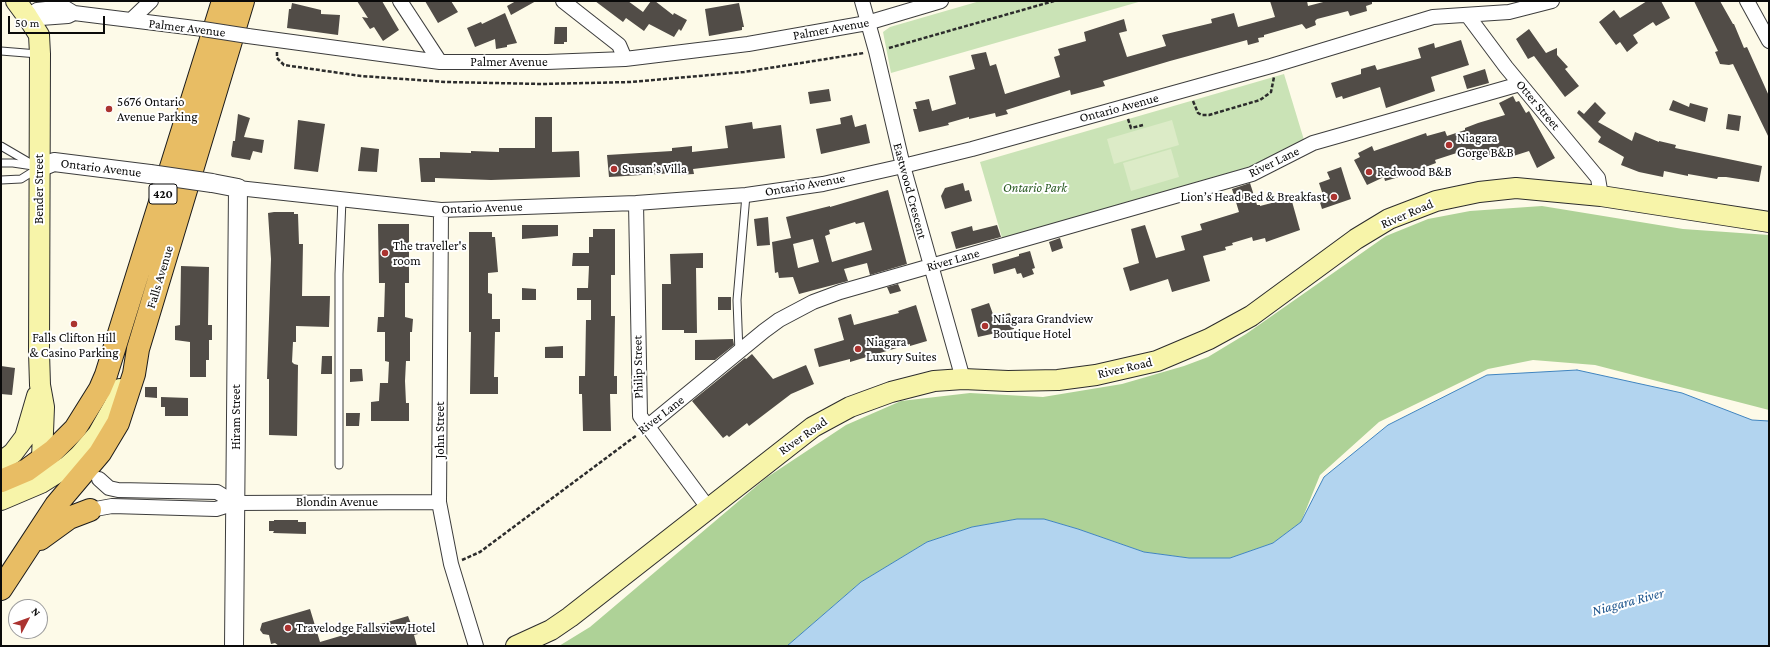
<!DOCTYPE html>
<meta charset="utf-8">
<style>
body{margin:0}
#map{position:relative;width:1770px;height:647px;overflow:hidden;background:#fdfae8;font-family:"Crimson Pro",serif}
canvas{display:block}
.frame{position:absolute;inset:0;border:2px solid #0a0a0a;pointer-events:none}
.north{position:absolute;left:8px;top:599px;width:40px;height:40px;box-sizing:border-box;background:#fff;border:1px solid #9d9d9d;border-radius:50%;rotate:49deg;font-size:11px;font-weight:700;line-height:16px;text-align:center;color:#0a0a0a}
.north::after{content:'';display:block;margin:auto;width:14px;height:18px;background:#ab3330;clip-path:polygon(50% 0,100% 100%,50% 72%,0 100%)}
.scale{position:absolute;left:8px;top:16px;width:97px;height:18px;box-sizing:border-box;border:2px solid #0a0a0a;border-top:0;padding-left:5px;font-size:12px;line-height:14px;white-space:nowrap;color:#0a0a0a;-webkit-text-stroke:3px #fff;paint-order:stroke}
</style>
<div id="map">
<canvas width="1770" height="647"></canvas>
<div class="frame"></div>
<div class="north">N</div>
<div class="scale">50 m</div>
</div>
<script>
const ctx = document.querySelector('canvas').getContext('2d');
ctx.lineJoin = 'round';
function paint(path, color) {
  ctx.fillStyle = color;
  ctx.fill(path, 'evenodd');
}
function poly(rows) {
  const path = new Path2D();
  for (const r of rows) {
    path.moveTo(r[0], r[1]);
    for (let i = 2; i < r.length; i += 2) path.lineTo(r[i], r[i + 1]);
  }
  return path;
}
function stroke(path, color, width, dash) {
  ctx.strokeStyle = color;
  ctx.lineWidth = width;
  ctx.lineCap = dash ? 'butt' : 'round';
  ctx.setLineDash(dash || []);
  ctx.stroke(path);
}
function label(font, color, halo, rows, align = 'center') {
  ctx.font = font + ' "Crimson Pro",serif';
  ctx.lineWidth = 4;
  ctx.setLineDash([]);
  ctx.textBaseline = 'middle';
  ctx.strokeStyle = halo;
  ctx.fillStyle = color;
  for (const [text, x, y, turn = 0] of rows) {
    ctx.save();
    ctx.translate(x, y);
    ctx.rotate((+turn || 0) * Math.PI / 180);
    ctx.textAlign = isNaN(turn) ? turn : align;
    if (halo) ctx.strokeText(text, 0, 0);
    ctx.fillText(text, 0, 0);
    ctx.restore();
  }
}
const green = poly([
 [980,1,1142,1,891,73,883,32,890,27],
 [1284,74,1304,140,1258,164,1003,241,980,162]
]);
const forest = poly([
 [1542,206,1683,229,1769,235,1769,410,1595,365,1533,360,1488,369,1379,422,1320,475,1301,522,1273,543,1230,558,1189,558,1144,552,1078,529,1044,519,1017,519,972,527,927,542,861,582,787,646,559,646,590,627,766,478,846,425,901,401,970,393,1043,397,1122,384,1184,366,1208,357,1246,334,1386,236,1428,219,1470,211]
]);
const pitch = poly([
 [1172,120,1179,145,1114,164,1107,139],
 [1171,149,1179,177,1131,191,1123,163]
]);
const water = poly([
 [1577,370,1682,393,1752,420,1769,421,1769,646,787,646,861,582,927,542,972,527,1017,519,1044,519,1078,529,1144,552,1189,558,1230,558,1273,543,1301,522,1324,477,1388,425,1487,375,1577,370]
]);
const building = poly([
 [357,1,382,1,399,30,383,41,374,27,370,29,362,17,368,18],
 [425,1,451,1,458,12,438,23],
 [516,1,536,1,511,15,507,6],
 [595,1,628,1,643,12,651,1,655,1,673,15,674,13,687,20,681,31,679,29,674,37,649,24,644,31,626,18,623,22],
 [1270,1,1307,1,1308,6,1327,1,1372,1,1372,4,1366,6,1367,11,1350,16,1348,11,1317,19,1315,21,1316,25,1306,29,1302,24,1264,35,1264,37,1258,38,1259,42,1248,45,1247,40,1170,61,1103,81,1105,86,1071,95,1070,90,1006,110,1008,114,996,117,995,113,969,119,969,117,948,123,949,125,919,132,913,109,917,109,915,102,929,99,932,111,956,104,949,76,975,69,971,55,986,52,990,66,996,64,1005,94,1060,77,1054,57,1060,55,1058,49,1086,41,1084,32,1124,19,1127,31,1119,33,1127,57,1166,46,1162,35,1212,23,1211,19,1234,13,1238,27,1275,17],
 [1647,1,1661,1,1670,18,1656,26,1653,22,1633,35,1638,43,1627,52,1620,42,1616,45,1599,22,1614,10,1620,18],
 [1694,1,1720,1,1733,24,1734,24,1744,48,1747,47,1769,96,1769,138,1733,64,1729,65,1720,64,1715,52,1718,51],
 [292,3,321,10,321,14,340,15,338,35,287,28,289,9,291,9],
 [739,3,744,27,742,27,742,30,709,36,705,9],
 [505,13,517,43,507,45,507,47,496,49,495,39,475,47,467,28,481,22,482,24],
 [555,27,567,27,567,42,564,42,564,44,554,44],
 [1529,29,1546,53,1557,48,1557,55,1568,67,1565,69,1579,86,1565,97,1534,56,1528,59,1516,39],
 [1461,40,1469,65,1431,77,1435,91,1386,108,1380,87,1343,99,1342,96,1336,98,1331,83,1361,74,1361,69,1375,65,1377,70,1421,58,1418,48,1434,43,1435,48],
 [1485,69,1489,83,1467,89,1463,76],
 [829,89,831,101,810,104,808,92],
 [1513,96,1516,102,1519,101,1526,113,1529,111,1555,158,1537,168,1529,151,1504,159,1502,151,1472,160,1469,149,1435,160,1436,163,1399,177,1385,181,1384,177,1367,185,1354,160,1360,157,1358,153,1372,146,1374,151,1426,133,1427,136,1445,131,1447,136,1465,130,1465,128,1478,123,1505,115,1499,103],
 [1673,100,1689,107,1690,103,1708,108,1705,122,1669,110],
 [1595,102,1606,113,1598,122,1632,141,1635,132,1659,142,1659,141,1676,145,1675,148,1762,166,1759,182,1726,177,1718,177,1717,179,1688,174,1688,176,1664,171,1663,177,1639,172,1621,165,1624,157,1598,142,1601,137,1577,113,1579,110,1584,114],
 [238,114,250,118,244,137,264,140,262,153,253,151,250,160,232,157,231,155,233,141,235,141],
 [1728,114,1741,116,1739,131,1726,129],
 [852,115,855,127,866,124,870,143,821,154,816,129,841,124,840,118],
 [535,117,552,117,552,152,579,151,580,177,491,180,435,178,435,182,421,182,419,158,440,158,440,152,471,153,471,151,499,152,499,148,535,148],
 [298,120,325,124,318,172,294,169],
 [752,122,753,129,781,125,785,158,693,169,694,174,674,175,674,173,609,177,607,155,672,151,672,148,692,146,692,152,728,148,725,126],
 [361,147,379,149,377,172,358,171],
 [1341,167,1351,199,1322,209,1318,196,1323,195,1319,183,1330,179,1327,172],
 [963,183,965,191,969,190,972,201,945,209,941,196,945,188],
 [1250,183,1257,205,1260,205,1260,206,1291,198,1300,230,1266,242,1265,238,1253,241,1252,237,1232,243,1233,245,1225,247,1226,250,1203,256,1210,281,1172,292,1168,279,1130,291,1123,268,1139,263,1131,229,1145,225,1156,258,1185,250,1181,236,1202,230,1200,224,1239,212,1232,189],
 [888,190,907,264,870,275,867,263,844,269,848,281,799,294,793,277,779,278,778,272,775,273,772,242,791,238,786,217,830,206,830,207],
 [855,222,856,224,864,222,872,250,832,262,825,236,830,234,829,230],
 [813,239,819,262,798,268,793,244],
 [274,212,294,212,294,214,298,214,299,244,303,244,302,296,330,296,329,327,296,326,296,342,293,342,292,362,294,364,298,365,297,436,269,435,269,379,267,379,271,259,268,213],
 [768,217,770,245,757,246,754,219],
 [378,224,409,224,409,283,405,283,405,317,413,319,412,332,410,332,410,361,406,361,405,381,406,403,409,403,409,421,371,421,371,402,379,401,380,383,388,383,389,362,385,361,385,332,377,332,378,317,384,317,385,283,379,283],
 [522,225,558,225,558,236,522,239],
 [997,225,1001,237,956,249,951,232,972,226,973,231],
 [593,229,615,229,615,275,611,275,611,316,615,316,614,376,617,376,617,394,610,394,611,431,583,431,582,394,579,394,579,376,585,376,586,320,591,320,591,300,577,300,577,288,588,288,589,266,572,266,573,253,589,253,589,237,593,237],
 [469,232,492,232,492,237,495,237,498,272,488,273,488,293,492,294,492,319,500,319,500,332,495,332,494,377,498,377,498,394,470,394,471,332,469,332],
 [1060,238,1063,248,1052,252,1049,242],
 [1030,251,1035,268,1032,269,1034,274,1023,278,1021,273,1017,274,1015,268,994,274,992,264,1019,256,1019,254],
 [703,253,703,268,696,268,697,333,684,333,684,330,662,330,662,284,671,284,670,254],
 [181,266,209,267,208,325,212,325,212,340,209,340,209,360,206,360,206,377,190,377,190,342,175,340,175,326,180,325],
 [898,284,901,291,890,294,887,287],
 [522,288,536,289,536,300,522,300],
 [718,297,731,297,731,310,718,310],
 [989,303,994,317,1010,313,1014,329,978,337,971,309],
 [916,305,927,341,910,346,910,344,850,362,850,359,819,367,814,349,844,340,838,318,851,314,854,325,899,313,898,311],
 [733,339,734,345,715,360,695,360,695,340],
 [563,346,563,358,545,358,545,347],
 [752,354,773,379,806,365,814,384,791,394,749,426,747,423,729,437,727,435,723,438,692,401,745,358,746,359],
 [322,356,332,356,332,374,321,374],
 [1,366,15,368,12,395,1,394],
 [350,369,362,369,363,381,350,382],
 [145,387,157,387,157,398,145,397],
 [161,397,188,398,188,416,165,416,165,407,161,407],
 [346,413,360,413,359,426,346,426],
 [274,520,298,520,298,522,306,522,306,534,273,533,274,531,269,531,269,521,274,521],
 [310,609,320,642,408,616,411,624,415,623,418,634,414,635,417,646,279,646,275,643,271,644,269,635,263,634,260,630,262,623]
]);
const path = poly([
 [889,48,1054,1],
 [277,52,277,58,284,65,361,76,446,82,542,84,631,82,744,72,864,53],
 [1193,101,1198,113,1202,115,1209,115,1260,100,1271,92,1274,77],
 [1128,119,1131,128,1143,125],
 [462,560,480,552,637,435]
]);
const service = poly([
 [1,51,38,54],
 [1,146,37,167],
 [1,163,13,163,33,166],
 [1,180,21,179,37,169],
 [739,353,737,300,746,195],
 [339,465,339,274,342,199]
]);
const minor = poly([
 [400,1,440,62],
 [563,1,619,45,625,59],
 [862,1,876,51,903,166,963,379],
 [1747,1,1769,41],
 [27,16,37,10,64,7,74,13,203,29],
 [32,16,41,18,68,16,74,13],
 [1468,16,1506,67,1598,178,1601,196],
 [131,20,151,1],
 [248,36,440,62,547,62,625,59,748,44,867,23,941,1],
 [238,188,441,210,636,203,746,195,823,184,903,166,972,149,1271,66,1433,17,1509,12,1552,1],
 [636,203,640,416,709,509],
 [441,210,439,502,451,564,476,646],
 [647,427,764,331,779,320,813,302,840,292,1252,174,1313,143,1520,84],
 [99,479,109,488,118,490,217,492,235,503],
 [90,510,112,506,216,509,235,503,439,502]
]);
const tertiary = poly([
 [39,168,54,162,150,174],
 [212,183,238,188,234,646]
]);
const secondary = poly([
 [16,1,27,16,39,35,40,54,39,352,40,385,44,407,41,483],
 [1,462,13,453,25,437,37,396],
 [1,500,41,483,68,466,79,456,98,434,115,404,120,389],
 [516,646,551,630,570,617,813,427,850,407,891,392,934,381,963,379,1008,381,1058,380,1096,375,1157,361,1209,339,1251,316,1356,239,1389,219,1436,201,1479,192,1516,188,1601,196,1769,222]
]);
const trunk = poly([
 [1,481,27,470,53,451,75,429,100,389,106,375,223,1],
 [40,539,69,518,90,510],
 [1,589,56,505,100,453,118,423,134,374,138,349,243,1]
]);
const minorBridge = poly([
 [203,29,248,36]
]);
const tertiaryBridge = poly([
 [150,174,212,183]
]);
const markers = [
 [109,109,4,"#ab3330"],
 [1449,145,4,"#ab3330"],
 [614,169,4,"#ab3330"],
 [1369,172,4,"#ab3330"],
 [1334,197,4,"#ab3330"],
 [385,253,4,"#ab3330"],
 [74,324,4,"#ab3330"],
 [985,326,4,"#ab3330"],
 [858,349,4,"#ab3330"],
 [288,628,4,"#ab3330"]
];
const shields = [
 [163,194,28]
];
const shieldNames = [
 ["420",163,194]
];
const streetNames = [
 ["Palmer Avenue",187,28,7],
 ["Palmer Avenue",831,29,-10],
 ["Palmer Avenue",509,62],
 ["Otter Street",1538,105,50],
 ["Ontario Avenue",1119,108,-15],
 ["River Lane",1274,162,-26],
 ["Ontario Avenue",101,168,7],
 ["Ontario Avenue",805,185,-10],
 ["Bender Street",39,189,-90],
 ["Eastwood Crescent",910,191,75],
 ["Ontario Avenue",482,208,-2],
 ["River Road",1407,214,-23],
 ["River Lane",953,260,-16],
 ["Falls Avenue",160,277,-73],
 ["Philip Street",638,367,-91],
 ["River Road",1125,368,-13],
 ["River Lane",661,415,-38],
 ["Hiram Street",236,417,-90],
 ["John Street",440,430,-90],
 ["River Road",803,436,-35],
 ["Blondin Avenue",337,502]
];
const poiNames = [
 ["5676 Ontario",117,102],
 ["Avenue Parking",117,117],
 ["Niagara",1457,138],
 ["Gorge B&B",1457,153],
 ["Susan’s Villa",622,169],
 ["Redwood B&B",1377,172],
 ["Lion’s Head Bed & Breakfast",1326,197,"right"],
 ["The traveller's",393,246],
 ["room",393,261],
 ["Niagara Grandview",993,319],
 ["Boutique Hotel",993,334],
 ["Falls Clifton Hill",74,338,"center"],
 ["& Casino Parking",74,353,"center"],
 ["Niagara",866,342],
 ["Luxury Suites",866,357],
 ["Travelodge Fallsview Hotel",296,628]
];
const parkNames = [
 ["Ontario Park",1035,188]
];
const waterNames = [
 ["Niagara River",1628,602,-15]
];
paint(green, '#cae3b6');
paint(forest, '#aed297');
paint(pitch, '#dcebc7');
paint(water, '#b2d4ef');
stroke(water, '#4084bf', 1);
paint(building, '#514c47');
stroke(service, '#3d3d3d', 9);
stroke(minor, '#3d3d3d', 16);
stroke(tertiary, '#3d3d3d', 20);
stroke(secondary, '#2c2c2c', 22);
stroke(trunk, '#1b1b1b', 24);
stroke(path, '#2c2c2c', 2.5, [4, 2]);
stroke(service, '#fff', 7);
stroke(minor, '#fff', 14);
stroke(tertiary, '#fff', 18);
stroke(secondary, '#f7f4a9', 20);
stroke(trunk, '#e8bd64', 22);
stroke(minorBridge, '#3d3d3d', 16, []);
stroke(tertiaryBridge, '#3d3d3d', 20, []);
stroke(minorBridge, '#fff', 14);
stroke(tertiaryBridge, '#fff', 18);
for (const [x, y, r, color] of markers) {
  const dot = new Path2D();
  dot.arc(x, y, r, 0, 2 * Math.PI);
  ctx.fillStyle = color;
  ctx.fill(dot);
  stroke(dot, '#fff', 1.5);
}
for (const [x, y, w] of shields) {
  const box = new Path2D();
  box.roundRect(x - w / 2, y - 10, w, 20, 3);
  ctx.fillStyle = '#fff';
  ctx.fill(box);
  stroke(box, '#0a0a0a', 1);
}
label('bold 12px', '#0a0a0a', null, shieldNames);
label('13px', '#0a0a0a', '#fff', streetNames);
label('13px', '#0a0a0a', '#fff', poiNames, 'left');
label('italic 13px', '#295a21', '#fff', parkNames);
label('italic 14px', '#20578e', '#fff', waterNames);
</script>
